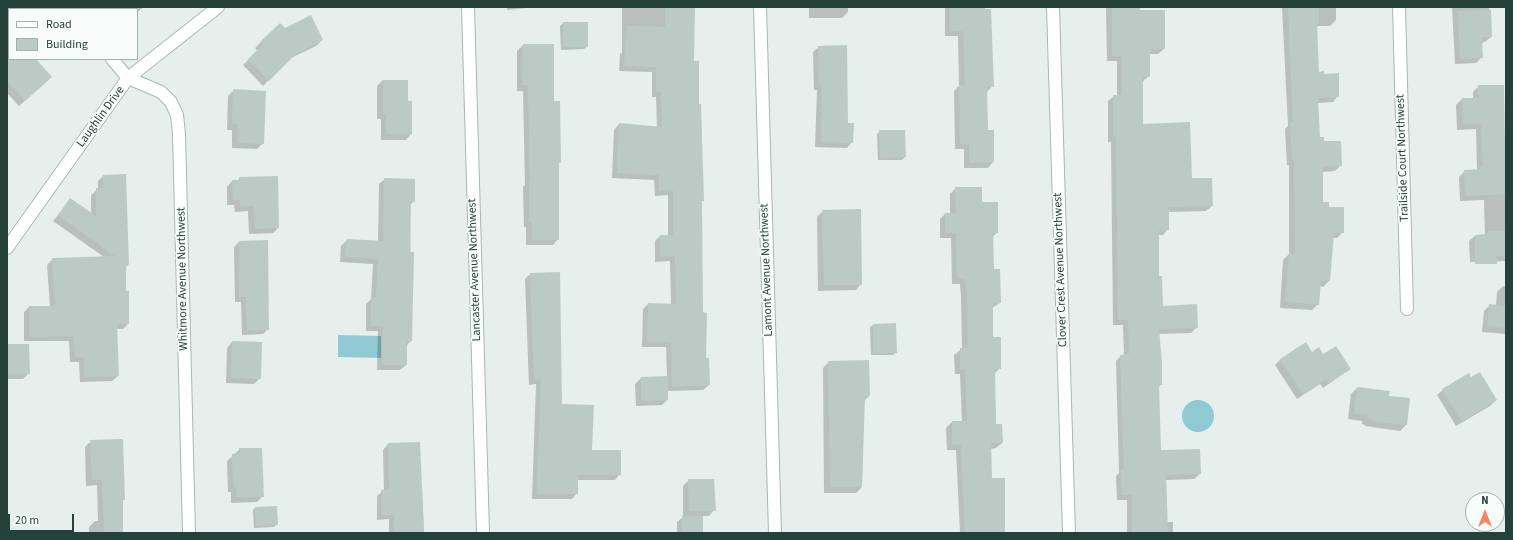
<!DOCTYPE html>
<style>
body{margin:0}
#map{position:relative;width:1513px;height:540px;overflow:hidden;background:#e6efeb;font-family:"Source Sans 3",sans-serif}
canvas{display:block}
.frame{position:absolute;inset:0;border:8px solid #24423a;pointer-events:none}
.legend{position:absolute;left:8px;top:8px;width:130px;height:52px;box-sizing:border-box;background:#f7fbf9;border:1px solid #a3b1ad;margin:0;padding:5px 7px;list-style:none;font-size:12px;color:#24423a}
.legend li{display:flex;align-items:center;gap:8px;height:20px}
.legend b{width:20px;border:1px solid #a3b1ad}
.north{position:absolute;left:1465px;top:492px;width:40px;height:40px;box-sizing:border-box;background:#f7fbf9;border:1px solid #a3b1ad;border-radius:50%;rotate:0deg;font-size:11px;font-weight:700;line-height:16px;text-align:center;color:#24423a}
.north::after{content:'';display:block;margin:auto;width:14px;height:18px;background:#f4845f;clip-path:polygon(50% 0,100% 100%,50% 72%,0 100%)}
.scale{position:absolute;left:8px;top:514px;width:66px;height:18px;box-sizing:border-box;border:2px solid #24423a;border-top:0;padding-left:5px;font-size:12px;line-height:14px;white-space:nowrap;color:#24423a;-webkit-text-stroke:3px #f7fbf9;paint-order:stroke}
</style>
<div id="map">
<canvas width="1513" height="540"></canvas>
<div class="frame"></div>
<ul class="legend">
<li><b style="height:5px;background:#fff"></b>Road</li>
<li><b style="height:11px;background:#bbcac4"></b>Building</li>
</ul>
<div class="north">N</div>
<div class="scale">20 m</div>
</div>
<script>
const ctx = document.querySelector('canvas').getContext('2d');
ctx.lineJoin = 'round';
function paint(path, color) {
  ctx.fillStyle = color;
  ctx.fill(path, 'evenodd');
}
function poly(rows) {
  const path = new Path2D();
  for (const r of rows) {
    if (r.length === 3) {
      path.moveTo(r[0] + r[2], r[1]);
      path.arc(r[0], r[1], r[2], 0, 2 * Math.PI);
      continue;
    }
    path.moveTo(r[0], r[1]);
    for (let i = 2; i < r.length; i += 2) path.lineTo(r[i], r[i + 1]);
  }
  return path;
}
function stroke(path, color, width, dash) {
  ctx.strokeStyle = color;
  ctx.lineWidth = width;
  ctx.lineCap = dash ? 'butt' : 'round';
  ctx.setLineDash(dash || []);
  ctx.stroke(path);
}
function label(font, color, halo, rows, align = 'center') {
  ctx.font = font + ' "Source Sans 3",sans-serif';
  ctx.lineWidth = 3.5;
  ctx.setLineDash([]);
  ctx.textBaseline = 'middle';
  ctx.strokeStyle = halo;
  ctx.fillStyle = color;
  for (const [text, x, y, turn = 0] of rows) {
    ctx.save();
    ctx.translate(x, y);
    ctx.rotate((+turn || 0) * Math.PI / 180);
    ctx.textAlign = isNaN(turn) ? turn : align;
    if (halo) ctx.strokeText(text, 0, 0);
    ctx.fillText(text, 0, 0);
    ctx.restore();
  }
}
const water = poly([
 [338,335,381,336,381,358,338,357],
 [1198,416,16]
]);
const shadow = poly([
 [128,7,144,7,137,12,137,9,129,9],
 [507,7,536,7,507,10],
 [622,7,694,7,693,62,698,105,703,200,701,202,702,313,709,385,703,390,667,391,667,400,662,405,636,406,635,384,641,378,667,377,666,347,642,347,643,309,648,304,671,304,670,261,655,262,655,241,660,236,668,236,668,195,655,196,654,180,612,178,614,130,619,124,657,128,656,97,652,97,652,72,619,71,620,54,622,53],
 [809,7,848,7,848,12,842,18,809,18],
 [945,7,984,7,992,86,987,92,987,131,993,131,993,162,988,168,964,168,964,149,955,149,954,91,959,86,958,36,945,36],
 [1106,7,1139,7,1139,11,1164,49,1158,54,1149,54,1149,76,1142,82,1142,125,1191,179,1212,206,1206,211,1168,212,1168,229,1163,235,1158,235,1158,277,1162,307,1197,327,1191,333,1159,334,1161,384,1158,388,1160,451,1200,474,1194,479,1166,480,1167,522,1173,522,1173,533,1127,533,1127,500,1117,500,1116,476,1119,473,1116,361,1121,356,1124,355,1123,325,1113,325,1111,142,1108,142,1108,101,1114,96,1117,96,1117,61,1107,61],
 [1282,7,1336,7,1336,20,1330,26,1316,26,1318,73,1323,75,1338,96,1333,102,1318,103,1319,138,1341,165,1335,171,1322,172,1322,203,1343,232,1337,238,1332,238,1329,281,1323,287,1320,286,1318,304,1312,310,1280,308,1283,260,1289,254,1289,165,1287,165,1285,129,1288,126],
 [1452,7,1489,7,1491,37,1485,42,1481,43,1482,57,1476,63,1455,64],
 [563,23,587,23,587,47,584,49,561,50,560,26],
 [284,29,322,40,316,46,289,59,263,86,243,65,258,51,255,48,261,42],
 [7,38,9,40,9,59,35,59,45,83,19,106,7,93],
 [523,45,553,102,560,162,558,164,558,239,553,245,526,245,526,227,524,227,523,187,525,185,523,91,517,91,517,51],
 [819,47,852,142,847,148,815,147,817,90,814,90,813,52],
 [383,80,407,80,407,102,411,102,411,134,406,140,381,140,381,119,377,119,377,86],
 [1479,86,1506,150,1506,261,1470,262,1469,241,1475,236,1485,235,1484,200,1460,201,1459,177,1465,171,1477,170,1476,129,1457,130,1456,105,1462,99,1473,99,1473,92],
 [234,90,263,143,257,149,232,148,232,130,227,130,228,96],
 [880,131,905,157,902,160,878,160,877,134],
 [125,175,128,265,125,268,128,324,123,329,116,329,118,376,112,381,80,382,79,362,70,362,69,341,24,341,24,312,29,307,50,307,47,265,53,259,104,257,53,221,71,199,91,214,91,195,98,189,98,181,103,176],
 [240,178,278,228,273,233,249,234,248,211,235,212,234,205,227,205,227,187,232,181,237,181],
 [385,179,414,201,410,205,411,341,406,346,406,365,400,370,377,370,378,331,366,331,366,304,371,299,373,264,340,262,341,246,347,240,378,242,379,184],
 [956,188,981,203,997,232,992,238,993,270,1000,303,992,308,992,338,1000,368,994,374,996,425,1002,443,996,448,990,449,991,480,1004,533,960,533,956,450,947,450,946,428,952,422,962,422,960,374,955,374,954,355,962,349,961,297,960,284,952,284,951,238,940,238,940,219,945,214,950,214,950,194],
 [823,211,861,284,856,290,818,291,817,217],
 [239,242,268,329,263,334,242,335,241,302,235,302,234,247],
 [530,274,561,405,591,451,620,474,615,480,577,480,577,493,572,499,532,499,536,384,529,385,525,279],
 [1503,286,1506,286,1506,334,1482,332,1484,311,1490,305,1496,306,1497,292],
 [895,324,896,352,893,355,871,355,870,327,873,325],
 [232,342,260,378,254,384,226,383,227,348],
 [7,345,29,373,23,379,7,379],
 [1312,353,1323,355,1350,369,1323,388,1320,384,1297,399,1275,365,1281,359],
 [829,362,869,396,864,401,862,487,856,493,824,493,823,368],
 [1357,388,1388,397,1409,399,1406,425,1400,431,1365,426,1365,425,1362,424,1362,421,1348,419,1351,394],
 [1443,390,1496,400,1490,406,1456,426,1437,395],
 [91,441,122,501,122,533,89,533,89,527,95,521,98,521,97,485,86,486,85,447],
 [388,444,422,489,424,533,389,533,389,519,377,520,377,496,384,490,383,450],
 [240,449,263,496,257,502,231,503,231,492,228,492,227,461],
 [689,480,714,510,709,516,702,516,702,533,677,533,677,522,683,517,683,486],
 [255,508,276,525,274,527,254,528,253,510]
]);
const building = poly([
 [665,7,695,7,694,61,699,61,699,104,701,104,704,201,702,201,703,312,707,313,706,358,709,358,710,385,672,387,671,342,647,342,648,303,676,304,675,256,660,257,660,235,673,235,673,190,659,191,659,175,617,173,619,123,662,127,661,92,656,92,656,67,624,66,627,26,665,27],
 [950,7,985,7,985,9,991,9,994,87,987,87,988,130,994,130,994,162,969,163,969,144,960,144,959,85,965,85,963,31,950,31],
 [1112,7,1140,7,1140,10,1165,10,1165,49,1150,49,1150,77,1143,77,1143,124,1190,122,1192,178,1212,178,1213,206,1169,207,1169,230,1159,230,1159,276,1162,276,1163,306,1197,304,1198,328,1159,329,1162,363,1162,385,1159,385,1161,450,1200,449,1201,474,1166,475,1168,533,1132,533,1132,495,1122,495,1121,470,1124,470,1120,355,1129,354,1128,320,1118,320,1116,137,1113,137,1113,95,1122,95,1122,56,1112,56],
 [1288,7,1319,7,1319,24,1317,24,1319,72,1324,71,1324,74,1339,73,1339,97,1318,98,1320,137,1324,137,1324,141,1341,141,1342,166,1323,167,1323,202,1329,202,1329,207,1344,207,1344,233,1334,233,1330,281,1321,281,1319,305,1285,302,1289,253,1295,254,1294,160,1292,160,1290,122,1293,122],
 [1491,10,1492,37,1482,37,1483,58,1460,59,1458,11],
 [311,15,323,40,296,54,269,81,248,59,263,44,260,42,280,23,285,28],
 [563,22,588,22,588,47,563,47],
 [523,44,554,44,554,101,560,101,561,163,559,163,559,240,532,240,532,222,529,222,529,180,530,180,528,85,522,85],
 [847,45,848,123,854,123,853,143,821,142,822,85,819,85,818,46],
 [7,59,36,59,52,77,25,101,7,81],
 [383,80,408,80,408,101,412,101,412,134,386,134,386,114,383,114],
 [1478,85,1504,85,1506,194,1465,196,1464,170,1480,169,1479,167,1483,167,1481,124,1463,124,1462,98,1479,98],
 [233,89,266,91,264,144,237,143,238,124,232,124],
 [879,130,905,130,906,157,880,158],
 [126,174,129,265,126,263,126,291,129,291,129,324,117,324,119,376,84,377,84,357,75,357,74,336,29,337,29,306,55,306,52,258,115,256,58,215,70,198,96,216,96,188,103,188,103,175],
 [278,176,279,228,255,229,254,206,240,206,240,200,233,200,232,180,239,180,239,177],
 [384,178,415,179,415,202,411,201,410,252,414,252,412,341,407,341,407,365,382,365,383,326,371,326,371,297,376,297,378,259,345,257,347,239,383,241],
 [955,187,982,187,982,202,998,202,998,233,993,233,994,269,1000,269,1001,303,993,303,993,337,1001,337,1001,369,995,369,996,424,1002,424,1003,443,991,443,992,478,1005,478,1005,533,965,533,961,444,952,445,952,421,967,421,965,369,960,369,960,348,968,348,967,290,965,279,957,279,956,233,945,233,945,213,956,213],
 [861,209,862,285,824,285,822,210],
 [1488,231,1506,231,1506,256,1497,256,1497,264,1475,264,1475,235,1488,234],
 [268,240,269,330,247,331,246,297,239,297,239,241],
 [560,272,562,404,594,405,592,450,621,450,621,475,578,475,578,494,537,494,541,379,534,380,530,273],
 [1489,304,1506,306,1506,328,1487,326],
 [896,323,897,353,873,353,873,324],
 [232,341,262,342,261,379,231,378],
 [1306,342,1312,352,1319,347,1323,354,1336,346,1351,369,1329,383,1326,379,1303,394,1280,359],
 [7,344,29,344,30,374,7,374],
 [869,360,870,396,865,396,862,487,830,487,828,361],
 [1480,372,1497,400,1462,421,1442,389,1469,373,1471,377],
 [668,376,668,400,641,401,641,377],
 [1357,387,1390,391,1389,396,1410,398,1407,425,1371,421,1371,419,1367,419,1368,415,1354,414],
 [123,439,125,500,123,500,123,533,104,533,102,480,92,480,90,440],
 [420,442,424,533,394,533,394,515,382,515,381,490,389,489,388,443],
 [239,448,262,448,264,497,237,497,236,487,233,487,232,454,240,453],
 [688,479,714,479,716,511,689,511],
 [277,506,278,525,256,526,255,507],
 [682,516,703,516,703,533,682,533]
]);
const minor = poly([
 [67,7,69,9],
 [468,7,483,533],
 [760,7,775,533],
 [1053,7,1069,533],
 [1399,7,1407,309],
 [112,59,128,78,161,92,171,102,177,115,179,134,189,533],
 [7,248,128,78,218,7]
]);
const streetNames = [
 ["Laughlin Drive",101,117,-54],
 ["Trailside Court Northwest",1403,158,-92],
 ["Lancaster Avenue Northwest",475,270,-92],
 ["Lamont Avenue Northwest",767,270,-92],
 ["Clover Crest Avenue Northwest",1061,270,-92],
 ["Whitmore Avenue Northwest",183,279,-91]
];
paint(water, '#8ec9d4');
paint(shadow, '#0003');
paint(building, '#bbcac4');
stroke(minor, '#a8b8b2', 14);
stroke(minor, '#fff', 12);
label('12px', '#24423a', '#f7fbf9', streetNames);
</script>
